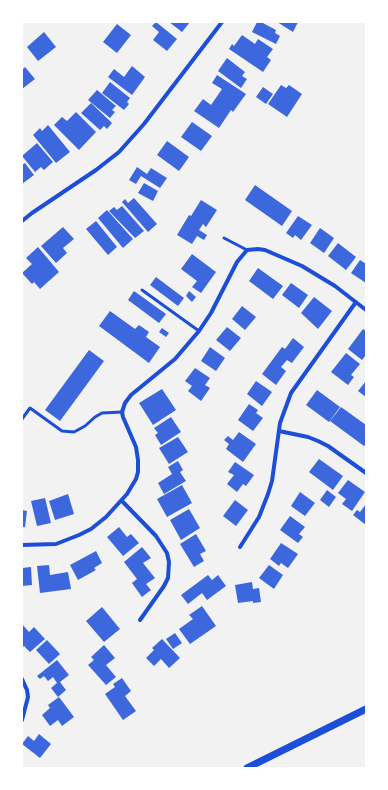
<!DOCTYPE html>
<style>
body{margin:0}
#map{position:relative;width:388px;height:790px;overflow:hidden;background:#f2f2f2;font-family:"Archivo Narrow",sans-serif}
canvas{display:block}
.frame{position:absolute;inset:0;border:23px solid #fff;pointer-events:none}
</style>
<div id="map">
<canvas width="388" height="790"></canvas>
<div class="frame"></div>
</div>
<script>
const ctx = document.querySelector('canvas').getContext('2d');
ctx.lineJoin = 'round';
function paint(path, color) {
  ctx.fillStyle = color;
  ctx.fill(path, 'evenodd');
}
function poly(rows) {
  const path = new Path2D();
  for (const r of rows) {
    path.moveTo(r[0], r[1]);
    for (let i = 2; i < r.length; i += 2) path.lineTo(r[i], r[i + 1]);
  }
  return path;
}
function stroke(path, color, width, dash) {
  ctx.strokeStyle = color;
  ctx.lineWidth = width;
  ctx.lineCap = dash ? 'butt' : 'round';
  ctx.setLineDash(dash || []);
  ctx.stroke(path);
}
const building = poly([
 [156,22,177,39,167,51,153,40,159,32,152,26],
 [169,22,190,22,182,32],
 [257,22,261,22,276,30,275,33,280,36,276,44,252,32],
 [277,22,298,22,293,32],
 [117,24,131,35,117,53,103,42],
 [44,32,56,47,38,61,27,47],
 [242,35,255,44,258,39,273,49,267,57,271,60,263,72,229,49,232,44,234,46],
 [227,58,245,72,242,76,247,79,241,88,218,71],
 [132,66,145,77,132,95,108,77,114,69,124,77],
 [25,67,35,79,22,89,22,70],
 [217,75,246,94,233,112,231,110,219,128,194,111,203,99,211,105,222,89,212,83],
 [110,82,130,98,127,102,129,104,124,110,102,93],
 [281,85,286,88,289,85,302,94,287,117,268,104],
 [263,87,273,94,266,104,256,97],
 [97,90,116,106,112,110,115,112,110,118,88,100],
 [91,103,112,123,107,129,104,126,100,130,81,113],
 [76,112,96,132,79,150,54,125,62,117,67,121],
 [192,122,212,136,201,151,181,137],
 [48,125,70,152,56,163,33,135,40,128,42,131],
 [167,141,189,157,179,171,157,155],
 [37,143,53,162,44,170,41,167,35,172,22,156],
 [25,163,34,175,22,184,22,165],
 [137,167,147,174,151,168,167,178,160,188,141,176,136,184,129,180],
 [144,183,158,191,153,201,138,193],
 [255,185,292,211,282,226,245,200],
 [134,198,157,224,148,232,122,202,125,199,128,203],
 [201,200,217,210,206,227,203,224,199,230,207,235,204,240,197,236,192,244,177,235,189,215,191,216],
 [122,206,144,231,135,238,109,211,114,207,117,210],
 [107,210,133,239,123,248,98,218],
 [298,216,312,225,301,240,295,235,293,238,286,233],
 [96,221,117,247,108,255,86,229],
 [63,227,74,239,63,248,67,253,56,263,41,246],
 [320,228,334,238,324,253,310,243],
 [338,243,356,257,346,270,328,256],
 [38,247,59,272,40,289,34,282,32,284,22,273,32,264,26,258],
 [192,254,216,272,201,293,192,287,197,281,181,269],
 [360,260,366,264,366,283,351,273],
 [258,268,283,286,273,299,249,281],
 [156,277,184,298,178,306,150,285],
 [291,283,308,295,299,308,282,295],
 [134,291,166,314,159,323,128,300],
 [189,291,196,297,192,302,186,296],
 [314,297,332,311,318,329,301,313],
 [242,306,256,317,245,330,232,319],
 [110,311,135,329,139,325,149,332,146,337,160,347,149,363,99,326],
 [227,327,241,338,230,351,216,340],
 [162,328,169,333,166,337,159,332],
 [363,329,366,331,366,355,362,360,348,349],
 [293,338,304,347,292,363,287,360,281,367,286,371,276,385,262,374,282,347,285,349],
 [210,347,225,358,216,371,201,361],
 [89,350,104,361,60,421,45,410],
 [346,353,360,364,351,375,354,377,348,385,331,372],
 [195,368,210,378,205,385,210,388,201,401,188,391,192,386,185,381],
 [256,381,272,392,262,406,247,394],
 [366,381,366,397,358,391],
 [162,389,176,410,153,425,139,403],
 [317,390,340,407,329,422,306,405],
 [249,404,258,410,256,413,263,418,253,431,238,420],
 [341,407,366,425,366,444,364,446,330,421],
 [171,417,181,432,161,445,155,435,158,433,154,428],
 [239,432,256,444,243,462,226,449,229,444,224,440,228,436,233,440],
 [178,437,188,452,169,464,159,448],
 [319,459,343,476,333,490,309,472],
 [178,461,183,470,180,472,186,481,164,494,158,483,172,474,168,467],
 [235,462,254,475,246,486,243,484,237,492,227,484,234,475,228,472],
 [348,480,365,492,352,511,342,504,346,499,338,493],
 [182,485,192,503,167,517,157,499],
 [327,490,336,497,329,507,320,500],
 [300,492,315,503,305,516,291,506],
 [68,494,74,514,55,520,49,501],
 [45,498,51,523,37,526,31,501],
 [235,500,248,510,236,526,223,516],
 [366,504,366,525,353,515,357,510,360,512],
 [189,509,200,528,181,540,170,520],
 [22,510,27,511,25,527,22,527],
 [290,516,305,527,299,534,303,537,298,543,280,530],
 [119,527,127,537,131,534,139,543,123,556,107,537],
 [196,534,206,551,200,554,204,561,194,567,180,544],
 [281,543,298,554,288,568,281,563,279,566,270,559],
 [142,547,151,558,143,563,155,578,146,584,151,590,142,597,132,583,137,579,124,562],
 [96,551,102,563,94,568,96,570,78,580,70,565],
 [49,565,50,575,68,572,71,589,40,593,37,566],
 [269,565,283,575,274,589,259,578],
 [31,567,32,585,22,586,22,568],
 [208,575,212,580,218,575,226,586,207,600,202,593,188,604,181,595],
 [252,582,253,589,259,588,261,602,253,603,253,601,238,603,235,585],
 [202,606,216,626,190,644,179,629,193,619,189,615],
 [102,607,120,629,104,642,86,621],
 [22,624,29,632,34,627,45,639,30,652,24,646,22,648],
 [175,633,182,643,173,649,166,639],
 [162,639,180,658,169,668,161,659,154,666,146,658,154,650,152,648],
 [47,640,60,654,49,664,36,650],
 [104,645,115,658,106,665,116,677,106,685,88,665,94,660,91,657],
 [57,660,69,675,60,682,66,690,58,697,51,688,57,683,53,677,48,681,44,676,40,679,37,676],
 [122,678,131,691,125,696,136,711,123,720,105,694,115,687,113,684],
 [59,697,74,717,62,726,58,720,50,726,42,715,50,708,48,705],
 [39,734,51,744,40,758,22,744,28,736,34,741]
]);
const service = poly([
 [224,238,247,250],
 [142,290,199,331],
 [22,419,30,408,62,431,74,432,85,426,95,417,102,413,122,412]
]);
const minor = poly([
 [22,221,32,213,96,170,119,152,144,124,222,22],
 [279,431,308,437,318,441,328,446,366,473],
 [122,501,156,536,167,553,169,562,168,578,164,586,140,620],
 [22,545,56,544,79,535,91,529,106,517,127,494,136,479,138,472,138,460,136,447,123,417,122,412,125,403,131,395,175,359,199,331,211,313,237,262,247,250,258,249,265,250,302,266,335,286,366,310],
 [240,547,259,517,268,494,272,481,280,423,291,393,356,302],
 [22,679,27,690,28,697,22,720]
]);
const tertiary = poly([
 [247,768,366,709]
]);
paint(building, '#3d67dc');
stroke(service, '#1d4ed8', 3);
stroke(minor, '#1d4ed8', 4);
stroke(tertiary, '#1d4ed8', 7);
</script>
